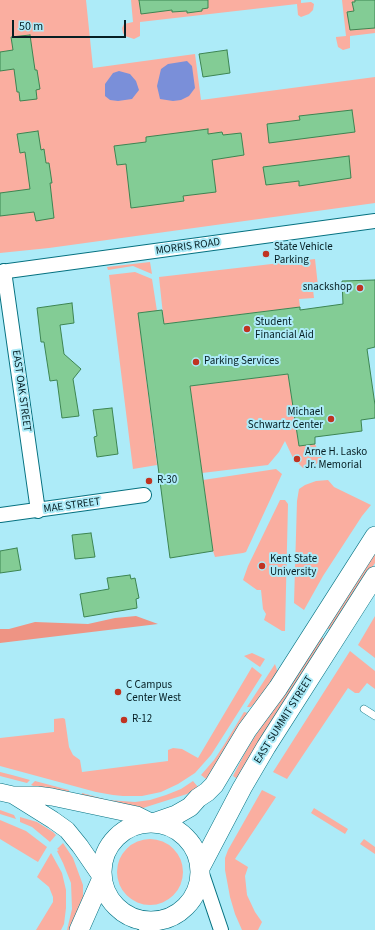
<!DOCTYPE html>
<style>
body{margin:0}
#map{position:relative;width:375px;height:930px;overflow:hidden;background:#adebf8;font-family:"Source Sans 3",sans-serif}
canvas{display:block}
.scale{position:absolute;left:12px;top:20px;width:114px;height:18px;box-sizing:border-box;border:2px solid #061f24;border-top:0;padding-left:5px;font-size:12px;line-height:14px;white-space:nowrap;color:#061f24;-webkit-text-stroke:3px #adebf8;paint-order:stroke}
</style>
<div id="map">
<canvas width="375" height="930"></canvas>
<div class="scale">50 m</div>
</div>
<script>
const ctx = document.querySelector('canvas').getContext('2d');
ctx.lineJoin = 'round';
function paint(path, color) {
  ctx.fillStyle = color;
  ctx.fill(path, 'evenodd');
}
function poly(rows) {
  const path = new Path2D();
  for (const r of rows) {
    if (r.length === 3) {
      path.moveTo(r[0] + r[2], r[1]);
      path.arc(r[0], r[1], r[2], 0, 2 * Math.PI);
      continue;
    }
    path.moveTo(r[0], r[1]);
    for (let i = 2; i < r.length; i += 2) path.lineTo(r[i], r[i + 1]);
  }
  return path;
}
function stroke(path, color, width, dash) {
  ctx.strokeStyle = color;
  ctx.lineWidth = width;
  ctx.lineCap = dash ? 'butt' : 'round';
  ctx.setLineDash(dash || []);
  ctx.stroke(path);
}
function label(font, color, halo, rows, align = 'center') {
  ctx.font = font + ' "Source Sans 3",sans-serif';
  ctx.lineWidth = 4;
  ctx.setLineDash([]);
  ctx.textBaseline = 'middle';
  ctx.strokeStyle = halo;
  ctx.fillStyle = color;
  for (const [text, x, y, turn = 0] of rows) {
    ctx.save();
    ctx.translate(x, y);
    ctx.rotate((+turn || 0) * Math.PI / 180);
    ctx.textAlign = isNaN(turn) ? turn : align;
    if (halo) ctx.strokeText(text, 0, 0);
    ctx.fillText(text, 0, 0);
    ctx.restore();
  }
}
const green = poly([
 [0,0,86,0,93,68,195,54,201,100,375,77,375,203,49,248,0,253],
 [131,0,301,0,301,3,311,2,314,4,313,10,309,14,301,17,298,15,297,4,140,22,140,36,134,39,125,36,123,33,122,28,124,24,133,22],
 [342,0,375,0,375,33,350,36,350,48,343,50,338,47,336,38,336,37,346,36],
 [315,259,318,286,316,286,313,290,314,298,299,299,300,307,164,324,159,277],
 [150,262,152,274,133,266,108,270,107,267],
 [135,272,152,279,157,311,138,313,157,465,133,469,109,275],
 [288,374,299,446,315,444,322,459,314,466,303,468,293,458,285,441,279,452,268,465,202,473,190,386],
 [276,469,282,474,246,552,243,553,215,557,213,551,203,480],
 [328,480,334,487,371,505,362,516,323,576,304,610,294,603,297,501,299,489,305,485,316,481],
 [280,500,285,500,288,504,285,631,282,631,264,620,266,614,263,609,261,590,257,590,243,580,248,566],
 [375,548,375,563,332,631,325,627],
 [375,616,375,658,358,645],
 [319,635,326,640,239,780,233,776,247,749],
 [350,651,375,671,375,689,367,683,359,693,355,693,348,688,287,779,273,772],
 [252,653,265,659,260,667,244,656],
 [275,664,277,670,277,676,263,694,251,707,247,707],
 [252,667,262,675,211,755,195,773,178,784,161,792,142,796,123,796,113,795,96,792,0,766,0,738,54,732,54,719,63,718,65,719,69,747,73,755,80,760,82,772,168,761,168,750,173,748,182,749,198,758],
 [244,712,248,713,215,768,206,779,201,775,214,760,224,745],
 [0,772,12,775,30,780,27,783,0,776],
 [35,781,69,790,68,797,46,791,31,785],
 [193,781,198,787,187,794,143,808,135,808,80,800,82,793,108,800,135,802,150,800,166,795,181,789],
 [262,790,276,797,235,859,248,867,245,876,247,895,255,912,262,922,258,930,242,930,235,914,230,897,225,870,225,858,228,850],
 [314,808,348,829,345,834,311,813],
 [0,810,14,815,16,819,0,814],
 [20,817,37,822,53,832,56,835,50,842,32,827,20,822],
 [0,820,26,831,47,847,38,862,0,839],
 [364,839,375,847,375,854,360,844],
 [150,872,33],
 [63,843,73,858,83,885,83,898,73,930,67,930,72,909,71,883,63,863,57,851,59,850,57,849],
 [51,853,62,873,66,890,66,908,64,924,61,930,36,930,53,902,53,897,49,887,37,877]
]);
const forest = poly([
 [136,616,158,624,0,643,0,629,9,629,35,622,88,624,115,618]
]);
const water = poly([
 [187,61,192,66,195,88,189,96,181,100,173,101,160,99,157,86,161,69,168,64],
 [119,71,130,74,136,81,139,90,132,99,118,101,110,100,105,96,105,84,113,73]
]);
const building = poly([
 [139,0,208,0,208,8,202,9,202,11,187,13,187,11,172,12,172,10,141,14,139,0],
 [355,0,375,0,375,28,350,30,347,12,354,11,352,2,355,2,355,0],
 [30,35,35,70,37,70,40,89,36,90,37,99,20,101,19,92,17,92,14,69,0,71,0,52,13,50,11,37,30,35],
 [227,50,230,73,203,77,199,54,227,50],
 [352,110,355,132,269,143,267,124,300,120,299,116,352,110],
 [208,129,208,134,222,132,223,135,241,133,244,155,212,160,216,192,183,196,184,201,131,208,126,164,117,165,114,146,146,142,146,137,208,129],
 [38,131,41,150,44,149,46,163,49,163,52,183,50,183,54,218,36,221,34,212,0,216,0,193,30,189,25,152,20,153,17,134,38,131],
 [349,156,351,178,299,186,299,181,266,185,263,167,349,156],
 [375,280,375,347,367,349,375,405,375,418,361,420,362,431,315,437,315,444,299,446,288,374,190,386,213,551,170,558,138,313,162,310,164,324,300,307,300,310,343,304,342,281,375,280],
 [72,303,74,323,60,325,64,354,81,369,73,379,79,416,62,418,57,380,50,381,44,342,41,342,37,308,72,303],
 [112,408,118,454,97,457,94,437,97,436,93,410,112,408],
 [91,533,95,557,75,559,72,535,91,533],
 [17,548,21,570,0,573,0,551,17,548],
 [130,575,131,579,135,578,139,598,136,599,137,608,84,617,80,594,109,589,107,578,130,575]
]);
const service = poly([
 [364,709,375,716]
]);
const minor = poly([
 [4,271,38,511],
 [0,272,375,221],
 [0,515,144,495],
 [200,868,221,930],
 [140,921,150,930]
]);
const tertiary = poly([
 [0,792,13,795,37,795,52,797,137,815,153,823],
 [13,795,53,820,67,830,80,846,102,878]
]);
const secondary = poly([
 [151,872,49],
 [153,823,176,815,190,807,198,798,207,792,214,785,247,730,278,688,375,536],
 [200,868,242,788,266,747,375,576],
 [79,930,102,878]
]);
const markers = [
 [266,254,4,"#c03321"],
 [360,288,4,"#c03321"],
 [247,329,4,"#c03321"],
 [196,362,4,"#c03321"],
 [331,419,4,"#c03321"],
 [297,459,4,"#c03321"],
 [149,481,4,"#c03321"],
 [262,566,4,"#c03321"],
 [118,692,4,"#c03321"],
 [124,720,4,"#c03321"]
];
const streetNames = [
 ["MORRIS ROAD",188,247,-8],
 ["EAST OAK STREET",21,391,82],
 ["MAE STREET",72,506,-8],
 ["EAST SUMMIT STREET",284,720,-58]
];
const poiNames = [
 ["State Vehicle",274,248],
 ["Parking",274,261],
 ["snackshop",352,288,"right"],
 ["Student",255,323],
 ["Financial Aid",255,336],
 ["Parking Services",204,362],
 ["Michael",323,413,"right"],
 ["Schwartz Center",323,426,"right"],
 ["Arne H. Lasko",305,453],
 ["Jr. Memorial",305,466],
 ["R-30",157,481],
 ["Kent State",270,560],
 ["University",270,573],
 ["C Campus",126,686],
 ["Center West",126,699],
 ["R-12",132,720]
];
paint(green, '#faaea0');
paint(forest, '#ee9484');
paint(water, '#7a8fd9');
paint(building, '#83cc95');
stroke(building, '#3d8552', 1);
stroke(service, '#057180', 8);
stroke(minor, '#057180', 16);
stroke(tertiary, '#057180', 18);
stroke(secondary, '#057180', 20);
stroke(service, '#fff', 7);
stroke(minor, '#fff', 14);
stroke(tertiary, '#fff', 17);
stroke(secondary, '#fff', 19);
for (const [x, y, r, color] of markers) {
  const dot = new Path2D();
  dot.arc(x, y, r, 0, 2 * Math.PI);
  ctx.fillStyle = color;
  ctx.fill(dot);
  stroke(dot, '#adebf8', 1.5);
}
label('11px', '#061f24', '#adebf8', streetNames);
label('11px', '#061f24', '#adebf8', poiNames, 'left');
</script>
